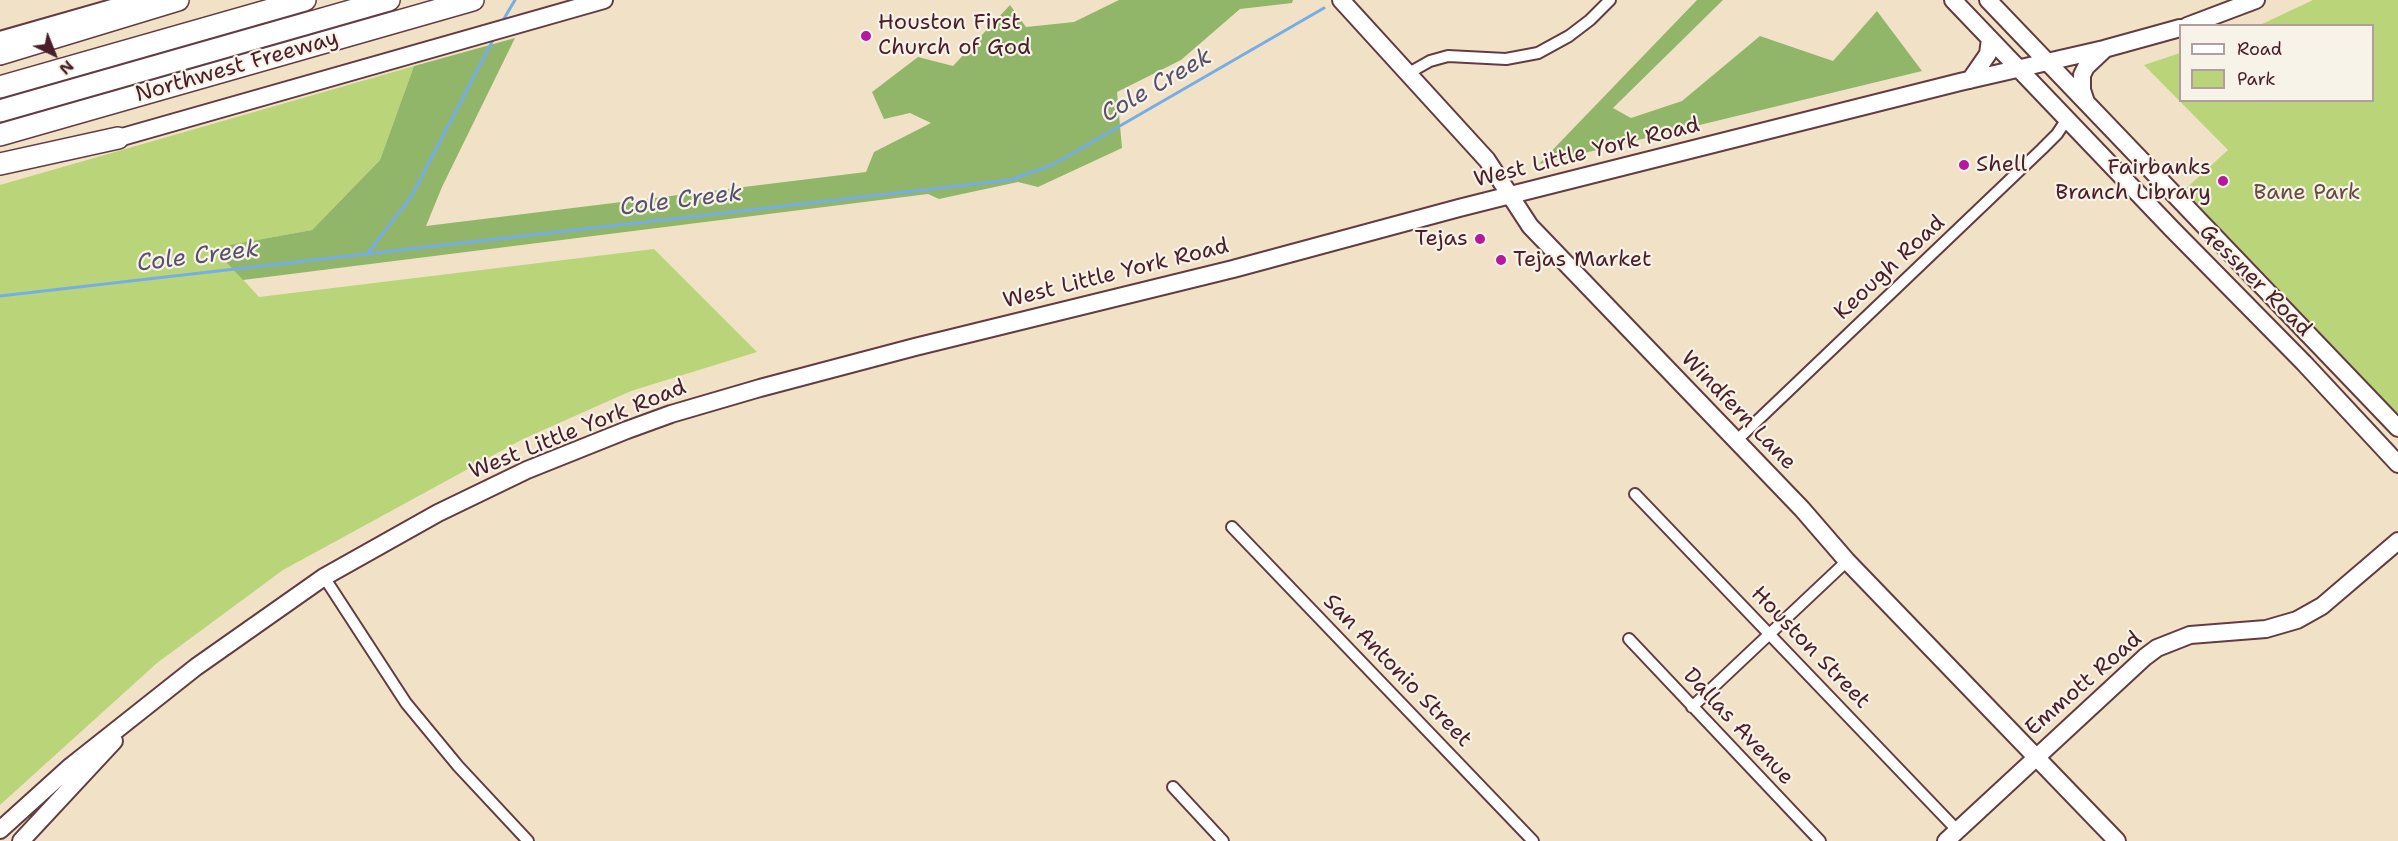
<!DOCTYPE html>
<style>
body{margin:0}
#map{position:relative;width:2398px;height:841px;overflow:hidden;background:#f1e2c7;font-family:"Shantell Sans",sans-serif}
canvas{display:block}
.legend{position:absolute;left:2179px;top:24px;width:195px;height:78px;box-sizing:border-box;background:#f7f3e8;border:2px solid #b29e9c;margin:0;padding:8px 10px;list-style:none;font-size:18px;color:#4a1f2b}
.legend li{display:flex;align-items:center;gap:12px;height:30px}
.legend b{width:30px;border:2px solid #b29e9c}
.north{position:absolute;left:24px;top:24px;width:60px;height:60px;-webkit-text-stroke:4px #f7f3e8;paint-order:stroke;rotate:137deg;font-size:16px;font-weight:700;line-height:24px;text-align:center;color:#4a1f2b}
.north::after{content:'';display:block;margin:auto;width:21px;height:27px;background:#4a1f2b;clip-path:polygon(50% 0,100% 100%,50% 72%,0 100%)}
</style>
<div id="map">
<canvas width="2398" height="841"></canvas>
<ul class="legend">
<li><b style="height:8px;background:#fff"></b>Road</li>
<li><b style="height:16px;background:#b9d479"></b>Park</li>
</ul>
<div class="north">N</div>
</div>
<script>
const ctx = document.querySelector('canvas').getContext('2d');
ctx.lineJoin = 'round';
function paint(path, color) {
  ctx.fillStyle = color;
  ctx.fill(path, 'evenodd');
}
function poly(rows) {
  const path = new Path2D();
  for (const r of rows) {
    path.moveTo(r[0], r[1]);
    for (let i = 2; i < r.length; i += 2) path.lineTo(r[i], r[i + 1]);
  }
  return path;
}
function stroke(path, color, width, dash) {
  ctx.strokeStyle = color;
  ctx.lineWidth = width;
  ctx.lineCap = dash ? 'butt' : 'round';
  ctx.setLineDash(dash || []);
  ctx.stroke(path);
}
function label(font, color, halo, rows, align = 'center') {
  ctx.font = font + ' "Shantell Sans",sans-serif';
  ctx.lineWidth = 4.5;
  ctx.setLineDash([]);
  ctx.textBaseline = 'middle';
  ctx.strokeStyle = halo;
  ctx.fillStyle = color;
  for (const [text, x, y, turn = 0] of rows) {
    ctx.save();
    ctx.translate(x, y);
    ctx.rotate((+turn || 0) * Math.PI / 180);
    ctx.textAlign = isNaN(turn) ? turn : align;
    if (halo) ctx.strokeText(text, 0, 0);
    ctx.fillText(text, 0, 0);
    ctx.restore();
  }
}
const green = poly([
 [2313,0,2398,0,2398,418,2181,193,2228,150,2144,65,2180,53,2180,100,2372,100,2372,26,2260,25],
 [414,66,380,160,312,230,214,248,259,297,654,249,757,352,631,391,523,439,283,570,157,663,0,805,0,185]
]);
const forest = poly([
 [1119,0,1293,0,1292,3,1240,9,1181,60,1117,92,1122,148,1038,187,1018,182,939,199,928,194,243,280,213,248,312,230,380,160,414,66,515,38,442,187,426,226,866,172,874,152,931,123,910,113,884,119,872,92,918,57,953,66,1010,5,1026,27,1074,22],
 [1697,0,1723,0,1613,108,1631,118,1682,101,1760,36,1833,61,1877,11,1922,71,1539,164]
]);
const stream = poly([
 [502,22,515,0],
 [367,254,411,197,494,38],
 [0,296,1010,180,1054,164,1324,8]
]);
const street = poly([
 [1407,74,1430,61,1448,56,1506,59,1538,53,1569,36,1590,20,1610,0],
 [1736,441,2042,149,2057,134,2067,119],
 [1635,494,1957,830],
 [1232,527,1533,841],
 [324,577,406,703,458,766,528,841],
 [1629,639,1820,841],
 [1692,707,1847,561],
 [1173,787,1223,841]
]);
const secondary = poly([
 [1341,0,1487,160,1530,226,1802,509,1847,561,2117,841],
 [1953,0,2172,229,2304,363,2398,464],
 [1988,0,2398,428],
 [2187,26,2256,0],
 [0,40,140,0],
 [1970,80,1988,54,1990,39],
 [2086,102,2082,90,2082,75,2086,67,2104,50],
 [108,141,604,0],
 [0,830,71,766,196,667,324,577,438,513,527,470,627,430,671,414,760,388,915,347,1233,269,1459,208,1960,82,2104,49,2180,28],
 [21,841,114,741],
 [1946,841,2145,657,2157,648,2190,635,2266,629,2297,620,2322,606,2398,541]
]);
const highway = poly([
 [0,54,178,0],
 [0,87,305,0],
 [0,111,389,0],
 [0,135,473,0],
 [0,164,118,138]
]);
const markers = [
 [866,36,6,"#b5179e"],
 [1964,165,6,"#b5179e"],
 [2223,181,6,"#b5179e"],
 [1480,239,6,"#b5179e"],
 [1501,260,6,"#b5179e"]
];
const poiNames = [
 ["Houston First",878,23],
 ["Church of God",878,48],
 ["Shell",1976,165],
 ["Fairbanks",2211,168,"right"],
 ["Branch Library",2211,193,"right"],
 ["Tejas",1468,239,"right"],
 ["Tejas Market",1513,260]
];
const streetNames = [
 ["Northwest Freeway",237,67,-16],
 ["West Little York Road",1587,153,-14],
 ["Keough Road",1890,268,-43],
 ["West Little York Road",1116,274,-14],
 ["Gessner Road",2255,281,45],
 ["Windfern Lane",1738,411,46],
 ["West Little York Road",578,430,-22],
 ["Houston Street",1810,648,46],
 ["San Antonio Street",1397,671,46],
 ["Emmott Road",2084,684,-41],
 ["Dallas Avenue",1738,727,47]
];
const parkNames = [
 ["Bane Park",2307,193]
];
const waterNames = [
 ["Cole Creek",1157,86,-30],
 ["Cole Creek",681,201,-7],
 ["Cole Creek",198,257,-7]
];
paint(green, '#b9d479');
paint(forest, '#92b669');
stroke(stream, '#76ade5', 3);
stroke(street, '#633c42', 14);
stroke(secondary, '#633c42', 20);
stroke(highway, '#633c42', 24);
stroke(street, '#fff', 10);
stroke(secondary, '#fff', 16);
stroke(highway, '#fff', 21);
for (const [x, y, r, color] of markers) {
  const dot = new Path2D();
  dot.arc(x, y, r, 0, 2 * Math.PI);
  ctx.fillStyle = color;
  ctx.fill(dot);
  stroke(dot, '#f7f3e8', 2);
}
label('22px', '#4a1f2b', '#f7f3e8', poiNames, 'left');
label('22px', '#4a1f2b', '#f7f3e8', streetNames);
label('22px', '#664c3e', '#f7f3e8', parkNames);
label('italic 24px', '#59516c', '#f7f3e8', waterNames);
</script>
